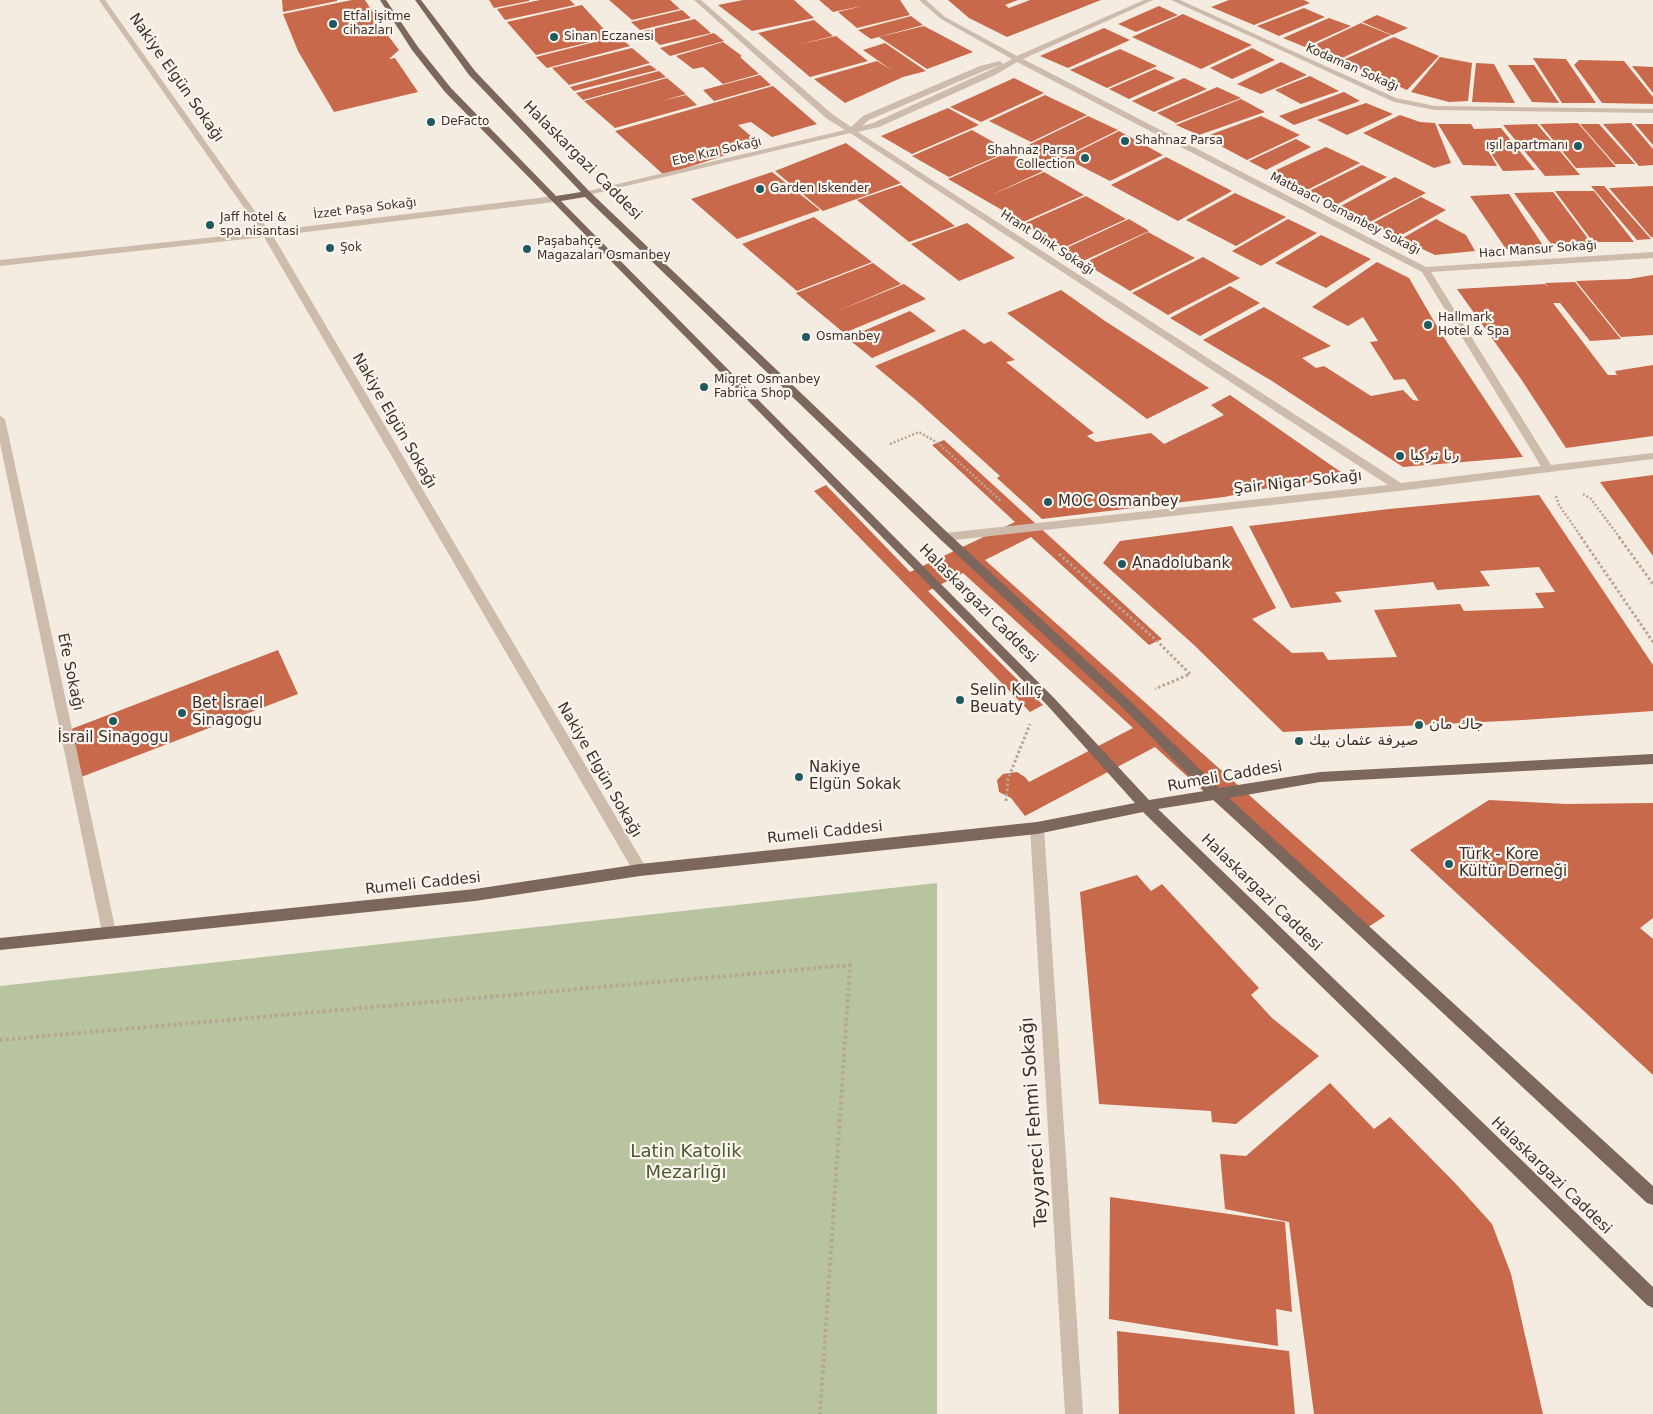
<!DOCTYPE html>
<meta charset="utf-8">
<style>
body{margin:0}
canvas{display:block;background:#f4ebe1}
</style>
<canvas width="1653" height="1414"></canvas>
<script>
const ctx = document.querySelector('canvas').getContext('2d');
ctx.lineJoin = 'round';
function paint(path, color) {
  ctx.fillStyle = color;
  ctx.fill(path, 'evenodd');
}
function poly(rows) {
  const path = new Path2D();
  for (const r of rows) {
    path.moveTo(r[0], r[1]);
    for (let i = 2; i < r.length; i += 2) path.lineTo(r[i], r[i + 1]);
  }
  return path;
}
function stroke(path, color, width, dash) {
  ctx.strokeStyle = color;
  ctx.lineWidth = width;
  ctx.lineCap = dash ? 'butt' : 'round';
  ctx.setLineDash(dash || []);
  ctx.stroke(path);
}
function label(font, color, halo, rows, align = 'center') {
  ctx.font = font + ' "DejaVu Sans",Cairo,sans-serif';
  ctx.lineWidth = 4.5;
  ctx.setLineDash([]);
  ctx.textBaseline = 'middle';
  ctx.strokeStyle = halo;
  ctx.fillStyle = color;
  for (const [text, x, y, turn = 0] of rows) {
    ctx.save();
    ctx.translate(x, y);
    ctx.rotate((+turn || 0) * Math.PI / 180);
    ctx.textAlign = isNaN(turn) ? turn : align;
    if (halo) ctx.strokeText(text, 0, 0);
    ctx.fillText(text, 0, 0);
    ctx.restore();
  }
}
const green = poly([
 [937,883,937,1414,0,1414,0,986]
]);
const building = poly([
 [282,0,337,0,337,1,283,12],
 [352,0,365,0,386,33,399,50,389,59,395,58,418,92,334,112,298,51,283,14],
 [489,0,529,0,529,1,494,8],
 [540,0,570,0,575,5,505,20,497,9],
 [609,0,670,0,680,9,632,20],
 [743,0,794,0,814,18,752,31,718,5],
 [819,0,900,0,910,15,857,28,838,12,862,6,833,12],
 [948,0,1018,0,1005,5,1009,8,1030,0,1101,0,1007,37,969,18],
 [1229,0,1304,0,1310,3,1254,25,1211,7],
 [582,5,611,37,536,55,507,22],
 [1159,6,1178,15,1136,32,1118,24],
 [1304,8,1325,17,1279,36,1257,26],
 [682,10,691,18,640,30,631,22],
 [1183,14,1252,45,1201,69,1132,37],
 [1377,15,1408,28,1392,35,1362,22],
 [911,16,923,25,871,39,858,30],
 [1329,18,1351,26,1305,47,1283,38],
 [695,19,711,33,660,45,644,31],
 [814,20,833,36,797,45,836,36,868,61,810,77,758,33],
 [1361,23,1391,35,1338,60,1308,48],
 [924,26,973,52,927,69,879,37],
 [1104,28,1130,40,1068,68,1040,56],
 [714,33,724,41,670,56,660,48],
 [618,36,630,46,547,68,536,57],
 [1394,37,1439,56,1407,90,1341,61],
 [723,42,742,56,740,57,759,74,723,84,703,67,693,69,676,56],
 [885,43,926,71,903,77,845,103,814,79,877,61,893,71,863,50],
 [632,48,650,63,569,85,552,68],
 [1252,48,1275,60,1232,79,1210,68],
 [1120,49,1157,66,1107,88,1070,70],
 [1440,57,1472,63,1468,101,1449,102,1411,92],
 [1533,58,1566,59,1596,103,1562,103],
 [1579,60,1624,61,1653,97,1653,104,1602,103,1574,65],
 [1281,62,1307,75,1261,94,1237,84],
 [1476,63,1494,64,1515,103,1472,102],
 [650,65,657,70,574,91,570,87],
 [1508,65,1534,65,1559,103,1532,102],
 [1632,66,1653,67,1653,93],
 [1155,69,1175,78,1129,99,1109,89],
 [659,71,666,77,583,100,576,93],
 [760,75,771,85,714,101,703,90],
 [1310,76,1339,91,1301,104,1275,90],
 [667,78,686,94,662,101,686,95,697,105,615,128,584,101],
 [1014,78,1044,93,981,122,950,107],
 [1184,78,1207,89,1154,112,1132,101],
 [773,86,817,124,772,137,751,122,738,125,760,144,664,175,615,131],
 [1217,87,1241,98,1176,123,1157,113],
 [1344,92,1360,101,1294,125,1279,116],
 [1045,95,1087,115,1031,142,989,121],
 [1241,99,1265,112,1199,135,1176,125],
 [1366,103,1393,114,1347,135,1317,120],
 [948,108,979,125,912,154,881,136],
 [1400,115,1420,122,1435,123,1451,163,1434,168,1363,133],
 [1088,116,1118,130,1050,164,1020,149],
 [1261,116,1300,135,1247,160,1204,137],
 [1578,123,1616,167,1576,168,1540,124],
 [1631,123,1653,149,1653,165,1639,166,1603,124],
 [1438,124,1471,124,1474,129,1501,128,1535,170,1503,171,1482,140,1497,166,1463,165],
 [1537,124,1580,175,1545,176,1503,125],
 [1580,124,1599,124,1635,164,1615,164],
 [1635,124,1653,124,1653,145],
 [972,130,1009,151,949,177,912,156],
 [1119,131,1163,155,1110,181,1065,158],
 [1296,139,1311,147,1266,170,1249,161],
 [846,143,901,183,823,211,775,171],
 [1326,147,1360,163,1307,190,1272,172],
 [1009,152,1043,171,989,196,1044,172,1084,195,1023,222,948,179],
 [1166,157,1232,191,1178,221,1111,185],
 [1362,165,1387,177,1336,205,1309,191],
 [772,172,820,210,737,239,691,199],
 [1395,177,1426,193,1370,222,1339,207],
 [901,185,955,226,909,242,857,200],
 [1591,186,1604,186,1651,239,1637,240],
 [1653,186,1653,237,1651,237,1609,188],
 [1555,191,1594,191,1634,242,1593,242],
 [1553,192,1592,244,1551,244,1514,193],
 [1235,193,1286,217,1236,246,1186,220],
 [1509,194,1544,247,1506,249,1470,196],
 [1086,196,1126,219,1063,248,1023,224],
 [1421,197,1446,210,1398,237,1371,224],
 [814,217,872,262,797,291,742,244],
 [1129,219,1149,231,1083,261,1064,249],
 [1288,219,1317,233,1261,266,1232,251],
 [1436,219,1466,235,1475,251,1435,255,1401,239],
 [967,223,1015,258,959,281,911,244],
 [1148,232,1195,258,1130,291,1084,263],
 [1321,235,1371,259,1326,288,1275,263],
 [1203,257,1240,278,1168,315,1132,293],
 [1377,262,1409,278,1439,330,1523,457,1403,467,1272,381,1203,340,1264,307,1331,346,1302,358,1316,368,1324,366,1371,396,1403,390,1413,400,1419,401,1405,379,1394,380,1370,342,1378,341,1363,317,1348,326,1312,307],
 [873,263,901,284,835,312,904,284,926,299,844,333,796,293],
 [1653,275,1653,335,1621,337,1576,281,1629,279],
 [1575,282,1621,339,1590,341,1560,303,1553,303,1608,375,1617,375,1615,371,1653,365,1653,436,1566,448,1521,379,1457,289,1545,284,1549,288,1545,283],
 [1230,286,1260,303,1200,336,1170,318],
 [1061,290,1105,321,1209,388,1147,419,1007,313],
 [910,311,936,331,872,358,847,338],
 [964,329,984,344,991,341,1015,360,1006,362,1094,433,1087,436,1096,442,1151,433,1164,444,1224,415,1211,405,1230,395,1348,477,1268,488,1224,497,1042,519,997,478,1000,476,917,401,875,366],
 [944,440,1162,639,1149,645,1031,537,985,560,1385,916,1359,933,1155,747,1025,816,1011,798,999,792,997,780,1003,774,1017,772,1025,777,1029,782,1133,728,963,573,928,591,1043,705,1030,712,814,491,826,485,910,572,1015,522,932,445],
 [1653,475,1653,556,1600,482],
 [1539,495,1653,665,1653,711,1523,720,1283,732,1194,645,1103,563,1120,541,1232,526,1276,608,1252,619,1292,653,1323,652,1328,660,1397,657,1374,610,1460,604,1464,611,1544,608,1535,593,1555,592,1539,567,1480,571,1490,586,1437,590,1433,582,1335,592,1342,602,1291,608,1249,526,1389,509],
 [278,650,298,694,76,779,66,731],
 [1489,800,1566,804,1653,803,1653,918,1640,928,1653,939,1653,1075,1410,850],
 [1137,875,1151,891,1162,884,1259,988,1251,995,1272,1018,1319,1056,1236,1124,1212,1122,1211,1111,1099,1104,1080,892],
 [1330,1083,1374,1129,1390,1117,1456,1184,1492,1224,1511,1274,1543,1414,1314,1414,1289,1222,1225,1209,1220,1154,1246,1156],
 [1110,1197,1285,1222,1292,1312,1276,1309,1278,1346,1109,1319],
 [1117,1331,1289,1351,1295,1414,1119,1414]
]);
const pathFar2 = poly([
 [890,444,919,432,938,443,1001,501],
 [1583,494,1591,499,1620,538],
 [1556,496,1559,505,1582,538]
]);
const pathFar1 = poly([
 [1581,537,1653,642],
 [1619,537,1653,584],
 [1059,554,1157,641,1190,674,1155,689],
 [1006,801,1008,779,1030,724]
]);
const path = poly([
 [0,1040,850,965,820,1414]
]);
const minor = poly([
 [99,0,105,0,269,231,554,196,558,199,554,202,273,236,645,866,647,870,645,874,640,876,635,874,264,237,0,266,0,260,261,232,99,0],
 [694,0,701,0,832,114,851,127,863,116,980,66,1000,61,1003,64,1012,59,941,19,919,0,926,0,945,17,1017,56,1144,0,1153,0,1023,59,1426,267,1653,252,1653,258,1431,272,1551,465,1653,453,1653,459,1399,491,945,541,941,540,939,537,945,533,1388,485,850,133,584,196,584,192,845,130,826,118,694,0],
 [1017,62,1422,272,1541,466,1401,483,858,132,879,127,995,75,1017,62],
 [1001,65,873,123,862,126,869,120,986,70,1001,65],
 [1171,0,1180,0,1396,98,1435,106,1653,109,1653,113,1435,110,1394,102,1171,0],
 [0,416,5,419,116,932,114,936,109,938,104,936,102,932,0,443,0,416],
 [1037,822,1042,824,1044,828,1083,1414,1065,1414,1030,828,1032,824,1037,822]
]);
const major = poly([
 [380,0,386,0,418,47,451,88,556,196,581,192,469,75,415,0,421,0,475,71,590,192,949,534,1129,700,1219,788,1320,772,1653,754,1653,764,1320,782,1229,798,1653,1186,1653,1205,1647,1203,1214,800,1158,809,1653,1287,1653,1308,1647,1305,1143,812,1037,834,640,876,475,901,0,950,0,938,475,889,640,864,1037,822,1135,803,1047,705,445,92,412,50,380,0],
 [585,197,941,540,1121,706,1204,791,1149,800,1055,699,561,201,585,197]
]);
const markers = [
 [333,24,5,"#1f5a5e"],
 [554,37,5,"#1f5a5e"],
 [431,122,5,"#1f5a5e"],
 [1125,141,5,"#1f5a5e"],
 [1578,146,5,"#1f5a5e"],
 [1085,158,5,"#1f5a5e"],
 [760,189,5,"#1f5a5e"],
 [210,225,5,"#1f5a5e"],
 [330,248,5,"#1f5a5e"],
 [527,249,5,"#1f5a5e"],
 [1428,325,5,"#1f5a5e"],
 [806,337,5,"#1f5a5e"],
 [704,387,5,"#1f5a5e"],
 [1400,456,5,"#1f5a5e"],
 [1048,502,5,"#1f5a5e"],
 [1122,564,5,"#1f5a5e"],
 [960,700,5,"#1f5a5e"],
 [182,713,5,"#1f5a5e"],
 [113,721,5,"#1f5a5e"],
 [1419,725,5,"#1f5a5e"],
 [1299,741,5,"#1f5a5e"],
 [799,777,5,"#1f5a5e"],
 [1449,864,5,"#1f5a5e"]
];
const farPoinames = [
 ["Etfal işitme",343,17],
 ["cihazları",343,31],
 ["Sinan Eczanesi",564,37],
 ["DeFacto",441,122],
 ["Shahnaz Parsa",1135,141],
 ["ışıl apartmanı",1568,146,"right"],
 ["Shahnaz Parsa",1075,151,"right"],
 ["Collection",1075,165,"right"],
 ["Garden Iskender",770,189],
 ["Jaff hotel &",220,218],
 ["spa nisantasi",220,232],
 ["Paşabahçe",537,242],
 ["Magazaları Osmanbey",537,256],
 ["Şok",340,248],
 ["Hallmark",1438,318],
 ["Hotel & Spa",1438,332],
 ["Osmanbey",816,337],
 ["Migret Osmanbey",714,380],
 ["Fabrica Shop",714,394]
];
const farStreetnames = [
 ["Kodaman Sokağı",1352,68,24],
 ["Ebe Kızı Sokağı",717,152,-13],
 ["İzzet Paşa Sokağı",365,209,-7],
 ["Matbaacı Osmanbey Sokağı",1345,214,27],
 ["Hrant Dink Sokağı",1047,243,33],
 ["Hacı Mansur Sokağı",1538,250,-4]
];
const streetNames = [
 ["Nakiye Elgün Sokağı",176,78,55],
 ["Halaskargazi Caddesi",582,161,45],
 ["Nakiye Elgün Sokağı",394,421,60],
 ["Şair Nigar Sokağı",1298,483,-6],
 ["Halaskargazi Caddesi",978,604,45],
 ["Efe Sokağı",70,672,78],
 ["Nakiye Elgün Sokağı",599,770,60],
 ["Rumeli Caddesi",1225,777,-10],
 ["Rumeli Caddesi",825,833,-6],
 ["Rumeli Caddesi",423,884,-6],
 ["Halaskargazi Caddesi",1261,893,44],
 ["Halaskargazi Caddesi",1551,1176,44]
];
const poiNames = [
 ["رنا تركيا",1410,456],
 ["MOC Osmanbey",1058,502],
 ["Anadolubank",1132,564],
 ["Selin Kılıç",970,691],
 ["Beuaty",970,708],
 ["Bet İsrael",192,704],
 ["Sinagogu",192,721],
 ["جاك مان",1429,725],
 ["İsrail Sinagogu",113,738,"center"],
 ["صيرفة عثمان بيك",1309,741],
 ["Nakiye",809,768],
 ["Elgün Sokak",809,785],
 ["Türk - Kore",1459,855],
 ["Kültür Derneği",1459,872]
];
const nearStreetnames = [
 ["Teyyareci Fehmi Sokağı",1035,1122,-94]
];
const nearParknames = [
 ["Latin Katolik",686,1152],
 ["Mezarlığı",686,1173]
];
paint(green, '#b8c4a0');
paint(building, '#c8694b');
stroke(pathFar2, '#b9a596', 2.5, [2, 2]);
stroke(pathFar1, '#b9a596', 3, [2.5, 2.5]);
stroke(path, '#b9a596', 4, [3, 3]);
paint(minor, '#cdbbac');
paint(major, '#7d675c');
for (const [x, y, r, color] of markers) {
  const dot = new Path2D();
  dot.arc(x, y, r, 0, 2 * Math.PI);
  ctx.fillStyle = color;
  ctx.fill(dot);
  stroke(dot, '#fbf5ee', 2);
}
label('12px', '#3b302b', '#fbf5ee', farPoinames, 'left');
label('12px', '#3b302b', '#fbf5ee', farStreetnames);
label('15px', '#3b302b', '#fbf5ee', streetNames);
label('15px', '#3b302b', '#fbf5ee', poiNames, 'left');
label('18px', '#3b302b', '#fbf5ee', nearStreetnames);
label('18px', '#4a5a2e', '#fbf5ee', nearParknames);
</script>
